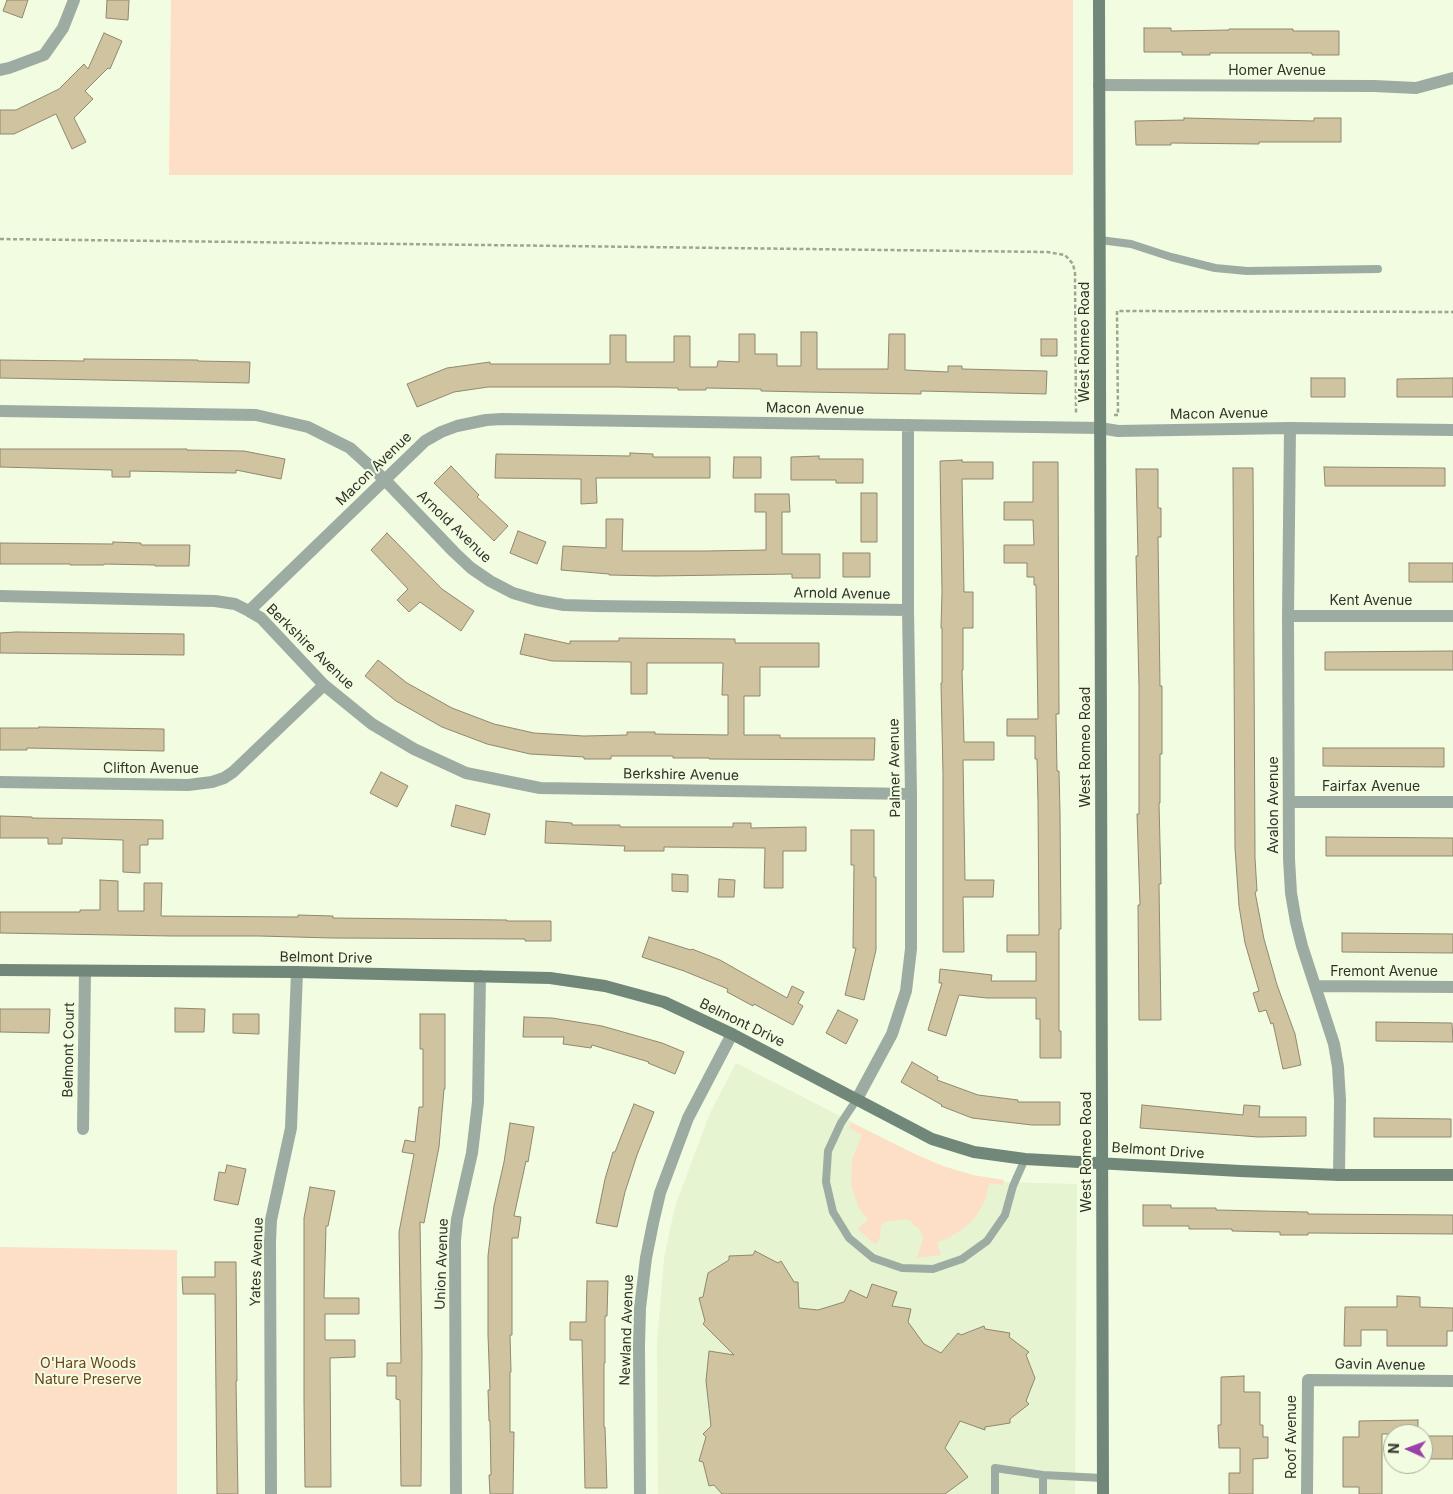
<!DOCTYPE html>
<style>
body{margin:0}
#map{position:relative;width:1453px;height:1494px;overflow:hidden;background:#f2fce1;font-family:Inter,sans-serif}
canvas{display:block}
.north{position:absolute;left:1383px;top:1424px;width:50px;height:50px;box-sizing:border-box;background:#f2fce1;border:1px solid #a4ac97;border-radius:50%;rotate:272deg;font-size:14px;font-weight:700;line-height:20px;text-align:center;color:#2f3328}
.north::after{content:'';display:block;margin:auto;width:18px;height:22px;background:#9b40ab;clip-path:polygon(50% 0,100% 100%,50% 72%,0 100%)}
</style>
<div id="map">
<canvas width="1453" height="1494"></canvas>
<div class="north">N</div>
</div>
<script>
const ctx = document.querySelector('canvas').getContext('2d');
ctx.lineJoin = 'round';
function paint(path, color) {
  ctx.fillStyle = color;
  ctx.fill(path, 'evenodd');
}
function poly(rows) {
  const path = new Path2D();
  for (const r of rows) {
    path.moveTo(r[0], r[1]);
    for (let i = 2; i < r.length; i += 2) path.lineTo(r[i], r[i + 1]);
  }
  return path;
}
function stroke(path, color, width, dash) {
  ctx.strokeStyle = color;
  ctx.lineWidth = width;
  ctx.lineCap = dash ? 'butt' : 'round';
  ctx.setLineDash(dash || []);
  ctx.stroke(path);
}
function label(font, color, halo, rows, align = 'center') {
  ctx.font = font + ' Inter,sans-serif';
  ctx.lineWidth = 4;
  ctx.setLineDash([]);
  ctx.textBaseline = 'middle';
  ctx.strokeStyle = halo;
  ctx.fillStyle = color;
  for (const [text, x, y, turn = 0] of rows) {
    ctx.save();
    ctx.translate(x, y);
    ctx.rotate((+turn || 0) * Math.PI / 180);
    ctx.textAlign = isNaN(turn) ? turn : align;
    if (halo) ctx.strokeText(text, 0, 0);
    ctx.fillText(text, 0, 0);
    ctx.restore();
  }
}
const built = poly([
 [736,1063,956,1175,1002,1182,1077,1184,1075,1494,658,1494,657,1342,664,1258,675,1206,710,1113]
]);
const green = poly([
 [171,0,1073,0,1073,175,169,175],
 [852,1123,915,1154,943,1166,973,1175,1004,1180,1003,1185,989,1183,986,1199,976,1216,967,1226,947,1239,937,1242,941,1255,917,1258,923,1238,920,1229,914,1226,912,1222,905,1219,885,1222,881,1225,880,1237,876,1245,860,1231,858,1228,868,1220,859,1208,854,1195,851,1184,852,1159,862,1135,849,1128],
 [0,1247,177,1250,177,1494,0,1494]
]);
const building = poly([
 [7,0,28,0,22,18,3,11,7,0],
 [107,0,129,0,128,20,106,18,107,0],
 [1144,28,1171,28,1171,31,1229,30,1229,29,1293,29,1293,31,1339,31,1339,55,1312,55,1312,53,1210,53,1210,55,1182,55,1182,52,1144,52,1144,28],
 [104,33,122,41,110,69,108,68,85,91,93,99,74,118,86,142,72,149,56,114,14,134,0,134,0,110,16,110,59,89,84,64,88,69,104,33],
 [1184,118,1314,121,1314,118,1341,118,1341,142,1259,142,1259,144,1171,143,1171,145,1136,145,1135,121,1184,120,1184,118],
 [801,332,817,332,817,369,888,369,889,334,905,334,905,370,948,372,948,366,962,366,962,369,1047,371,1046,394,921,391,921,394,808,392,761,391,761,389,706,388,706,390,678,390,678,388,617,387,488,387,454,392,417,407,407,384,447,368,490,362,490,364,610,364,610,335,626,335,626,362,674,362,674,336,690,336,690,367,717,367,718,361,739,362,739,334,755,334,755,354,777,354,777,366,801,366,801,332],
 [1041,339,1057,339,1057,356,1041,356,1041,339],
 [84,359,198,360,198,361,250,362,249,383,0,378,0,360,84,361,84,359],
 [1311,378,1345,378,1345,397,1311,397,1311,378],
 [1453,378,1453,397,1397,397,1397,379,1453,378],
 [0,449,187,449,187,450,244,451,285,459,281,479,236,470,236,473,130,471,130,477,112,477,112,470,0,467,0,449],
 [630,453,653,454,653,457,710,457,710,478,596,478,597,503,581,504,581,479,495,478,496,454,630,456,630,453],
 [819,456,819,459,863,459,863,483,836,483,836,480,791,480,791,457,819,456],
 [734,457,761,457,761,478,733,478,734,457],
 [962,460,962,462,993,462,993,479,962,479,964,592,973,592,973,628,963,628,963,670,962,670,964,742,994,742,994,760,963,760,965,880,994,880,993,897,963,897,964,952,943,952,943,774,941,683,942,683,942,628,941,628,942,592,940,461,962,460],
 [1033,462,1058,462,1059,714,1056,714,1057,771,1059,771,1060,813,1061,929,1059,929,1059,1031,1061,1031,1061,1058,1040,1058,1040,1019,1036,1019,1036,998,987,998,959,995,946,1036,928,1030,942,983,939,983,940,969,992,975,991,981,1036,981,1036,952,1007,952,1007,935,1039,935,1038,802,1037,759,1035,759,1035,736,1007,736,1007,719,1038,719,1036,585,1034,585,1034,577,1027,577,1027,563,1004,563,1004,545,1034,545,1033,520,1004,520,1004,502,1033,502,1033,462],
 [451,466,479,495,477,497,508,526,494,541,434,483,451,466],
 [1324,467,1445,468,1445,486,1325,486,1324,467],
 [1233,468,1253,468,1255,858,1257,891,1255,892,1264,939,1277,985,1295,1034,1301,1065,1283,1069,1273,1023,1271,1024,1266,1010,1259,1012,1253,993,1259,991,1245,943,1239,906,1235,848,1233,468],
 [1136,469,1158,469,1158,508,1161,508,1161,537,1158,537,1160,686,1162,686,1162,754,1160,754,1160,803,1159,803,1161,884,1159,884,1161,1020,1139,1020,1138,905,1140,905,1137,814,1139,814,1139,686,1136,556,1138,556,1136,469],
 [861,493,877,493,877,542,861,542,861,493],
 [755,494,789,494,790,512,782,512,782,554,820,554,820,578,792,578,792,574,656,576,609,575,609,574,561,570,563,546,606,548,606,519,623,519,622,551,705,551,766,550,766,512,755,512,755,494],
 [518,531,546,542,537,564,510,553,518,531],
 [387,533,442,589,474,611,461,631,420,602,409,612,397,600,408,589,371,550,387,533],
 [113,542,141,543,141,545,190,545,189,566,155,566,155,565,104,564,104,565,70,565,70,564,0,564,0,543,113,544,113,542],
 [843,553,870,553,870,577,843,577,843,553],
 [1409,563,1453,563,1453,582,1409,582,1409,563],
 [16,632,184,634,184,655,0,653,0,633,16,632],
 [525,634,570,644,570,641,619,641,619,638,735,639,735,643,819,643,819,667,760,667,760,696,744,696,744,735,780,735,780,738,875,738,874,760,709,759,709,758,673,758,673,756,611,756,611,759,584,759,584,757,530,754,487,744,442,727,396,701,365,676,378,660,407,683,452,708,494,724,534,733,584,736,627,735,627,732,655,732,655,734,728,735,728,695,722,695,723,663,647,663,647,694,631,694,631,662,552,661,520,654,525,634],
 [1453,651,1453,670,1325,670,1325,652,1453,651],
 [39,727,164,729,164,751,27,748,27,750,0,750,0,728,39,728,39,727],
 [1323,748,1444,748,1444,767,1323,766,1323,748],
 [381,772,408,786,397,807,370,793,381,772],
 [456,805,490,814,485,835,451,826,456,805],
 [0,816,32,817,32,818,163,820,163,839,148,839,148,845,140,845,140,873,123,872,123,840,62,838,62,844,48,844,48,838,0,838,0,816],
 [546,821,572,823,572,825,620,825,620,827,733,827,733,823,751,823,751,828,806,827,806,851,783,851,783,888,764,888,765,848,664,847,664,851,624,851,625,846,545,843,546,821],
 [851,830,874,830,874,877,876,877,876,950,864,1000,845,995,856,948,853,948,854,865,851,865,851,830],
 [1326,837,1453,838,1453,856,1326,856,1326,837],
 [672,874,688,875,688,892,672,891,672,874],
 [719,879,735,880,734,897,718,897,719,879],
 [100,880,118,881,118,911,144,911,144,883,162,883,161,916,298,917,298,915,333,916,333,918,507,920,507,921,551,921,551,941,525,941,525,939,332,938,259,936,172,936,0,933,0,912,80,912,80,910,100,910,100,880],
 [1342,933,1453,934,1453,953,1342,952,1342,933],
 [649,937,691,950,692,949,720,960,787,998,792,986,804,992,798,1003,803,1006,793,1025,754,1004,753,1006,727,992,728,989,684,971,642,957,649,937],
 [175,1008,205,1009,204,1032,175,1032,175,1008],
 [0,1009,50,1009,49,1033,0,1032,0,1009],
 [838,1010,858,1020,846,1044,826,1033,838,1010],
 [233,1014,259,1014,259,1034,233,1033,233,1014],
 [420,1014,445,1014,445,1089,444,1089,439,1147,424,1223,420,1222,422,1352,421,1486,401,1486,400,1400,396,1399,396,1376,387,1376,387,1363,401,1363,399,1232,414,1154,402,1152,405,1140,415,1142,419,1107,423,1107,423,1049,420,1049,420,1014],
 [524,1017,552,1018,602,1026,662,1043,684,1052,675,1074,648,1063,649,1062,592,1045,591,1048,563,1044,564,1037,523,1037,524,1017],
 [1376,1022,1452,1023,1453,1042,1376,1041,1376,1022],
 [912,1062,938,1077,937,1080,978,1095,1018,1100,1018,1102,1060,1102,1060,1125,1032,1125,972,1118,941,1106,942,1105,901,1082,912,1062],
 [634,1104,654,1112,637,1155,625,1192,617,1227,596,1223,605,1179,613,1152,615,1152,634,1104],
 [1142,1105,1243,1115,1244,1105,1260,1106,1259,1117,1306,1117,1306,1136,1258,1137,1140,1128,1142,1105],
 [1374,1118,1451,1119,1451,1137,1374,1137,1374,1118],
 [510,1123,534,1127,528,1162,526,1161,514,1216,521,1217,518,1238,512,1238,512,1335,510,1335,511,1372,510,1372,510,1432,514,1432,513,1494,490,1494,489,1475,491,1475,490,1421,489,1421,488,1390,490,1390,488,1335,488,1256,494,1206,504,1162,510,1123],
 [227,1165,246,1169,238,1205,214,1200,219,1172,225,1173,227,1165],
 [310,1187,335,1191,328,1226,326,1226,324,1298,359,1298,359,1314,325,1314,325,1340,355,1340,355,1357,330,1358,331,1487,305,1487,304,1401,304,1218,310,1187],
 [1143,1205,1171,1205,1171,1208,1216,1208,1216,1210,1308,1212,1308,1214,1453,1215,1453,1234,1308,1233,1308,1235,1280,1235,1280,1232,1232,1231,1232,1229,1189,1229,1189,1226,1143,1226,1143,1205],
 [755,1251,778,1263,781,1261,794,1282,798,1282,799,1308,818,1310,844,1302,850,1290,867,1298,872,1284,897,1292,892,1306,911,1309,908,1322,924,1344,941,1353,958,1333,961,1335,984,1326,985,1329,1010,1333,1009,1337,1029,1352,1026,1355,1035,1378,1026,1401,1029,1404,1010,1419,1010,1423,985,1427,985,1430,960,1421,945,1448,968,1477,945,1494,722,1494,714,1485,709,1486,703,1462,699,1461,706,1437,703,1434,711,1426,706,1381,709,1351,734,1355,703,1324,705,1321,699,1298,703,1297,708,1273,729,1260,729,1256,753,1255,755,1251],
 [215,1262,236,1262,237,1381,236,1381,238,1494,217,1494,215,1294,183,1294,182,1277,215,1277,215,1262],
 [587,1281,608,1281,607,1316,605,1316,605,1363,604,1363,604,1427,605,1427,607,1488,585,1488,582,1340,570,1340,570,1322,586,1322,587,1281],
 [1397,1296,1420,1297,1420,1307,1453,1308,1453,1331,1447,1331,1447,1346,1387,1346,1387,1330,1361,1330,1361,1346,1344,1346,1345,1307,1397,1307,1397,1296],
 [1244,1376,1244,1392,1260,1392,1260,1425,1263,1425,1263,1437,1268,1437,1268,1458,1253,1459,1253,1494,1229,1494,1229,1473,1240,1473,1240,1448,1219,1448,1218,1425,1221,1425,1221,1377,1244,1376],
 [1418,1420,1418,1434,1382,1434,1382,1494,1359,1494,1359,1487,1343,1487,1343,1437,1359,1437,1359,1421,1418,1420],
 [1423,1436,1453,1436,1453,1459,1423,1459,1423,1436]
]);
const path = poly([
 [0,239,1047,252,1065,255,1073,264,1075,273,1076,413],
 [1114,415,1118,415,1117,311,1453,312]
]);
const lane = poly([
 [1100,240,1131,244,1171,257,1215,268,1247,271,1378,269],
 [857,1099,841,1123,828,1151,826,1182,833,1212,849,1238,873,1258,902,1268,933,1269,962,1259,987,1241,1005,1215,1013,1186,1025,1159],
 [995,1494,995,1468,1043,1475,1102,1478],
 [1043,1494,1043,1475]
]);
const street = poly([
 [0,70,9,68,44,55,63,28,74,0],
 [1099,85,1374,86,1416,88,1453,78],
 [0,411,256,415,308,427,350,448,384,479,454,552,471,568,490,581,513,593,537,600,564,605,596,606,908,610],
 [1290,428,1288,616,1289,859,1291,893,1296,922,1302,946,1334,1044,1338,1067,1340,1100,1339,1175],
 [0,596,215,601,235,604,249,611,261,618,324,685,372,724,414,749,466,773,540,788,911,794],
 [249,611,425,441,441,432,457,426,486,420,502,419,1100,428,1118,431,1290,428,1453,430],
 [1288,616,1453,616],
 [0,782,188,785,212,782,224,778,233,772,324,685],
 [1289,802,1453,802],
 [1315,986,1453,987],
 [857,1099,892,1034,906,991,911,949,911,794,908,610,908,425],
 [83,1129,85,971],
 [271,1494,270,1242,271,1220,291,1128,297,972],
 [456,1494,455,1240,457,1219,472,1153,478,1102,480,976],
 [640,1494,639,1346,640,1308,646,1258,653,1223,660,1193,688,1118,732,1034],
 [1307,1494,1308,1380,1453,1381]
]);
const secondary = poly([
 [1099,0,1103,1494],
 [0,970,297,972,550,978,605,986,664,1002,732,1034,932,1139,974,1152,1025,1159,1240,1171,1339,1175,1453,1175]
]);
const streetNames = [
 ["Homer Avenue",1277,71],
 ["West Romeo Road",1085,342,-90],
 ["Macon Avenue",815,409,1],
 ["Macon Avenue",1219,414,-1],
 ["Macon Avenue",374,469,-44],
 ["Arnold Avenue",454,527,44],
 ["Arnold Avenue",842,594,1],
 ["Kent Avenue",1371,601],
 ["Berkshire Avenue",310,647,44],
 ["West Romeo Road",1086,747,-90],
 ["Palmer Avenue",895,768,-91],
 ["Clifton Avenue",151,769],
 ["Berkshire Avenue",681,775,1],
 ["Fairfax Avenue",1371,787],
 ["Avalon Avenue",1274,805,-90],
 ["Belmont Drive",326,958,1],
 ["Fremont Avenue",1384,972],
 ["Belmont Drive",742,1023,26],
 ["Belmont Court",69,1050,-89],
 ["Belmont Drive",1158,1151,4],
 ["West Romeo Road",1087,1152,-90],
 ["Yates Avenue",257,1262,-88],
 ["Union Avenue",442,1264,-88],
 ["Newland Avenue",627,1330,-88],
 ["Gavin Avenue",1380,1365,1],
 ["Roof Avenue",1292,1437,-90]
];
const parkNames = [
 ["O'Hara Woods",88,1364],
 ["Nature Preserve",88,1380]
];
paint(built, '#e6f4d2');
paint(green, '#fddfc8');
paint(building, '#cfc3a0');
stroke(building, '#90886f', 1);
stroke(path, '#9ea591', 2.5, [4, 2.5]);
stroke(lane, '#9daca2', 8);
stroke(street, '#9daca2', 12);
stroke(secondary, '#718779', 12);
label('14px', '#2f3328', '#f2fce1', streetNames);
label('14px', '#6e431d', '#f2fce1', parkNames);
</script>
